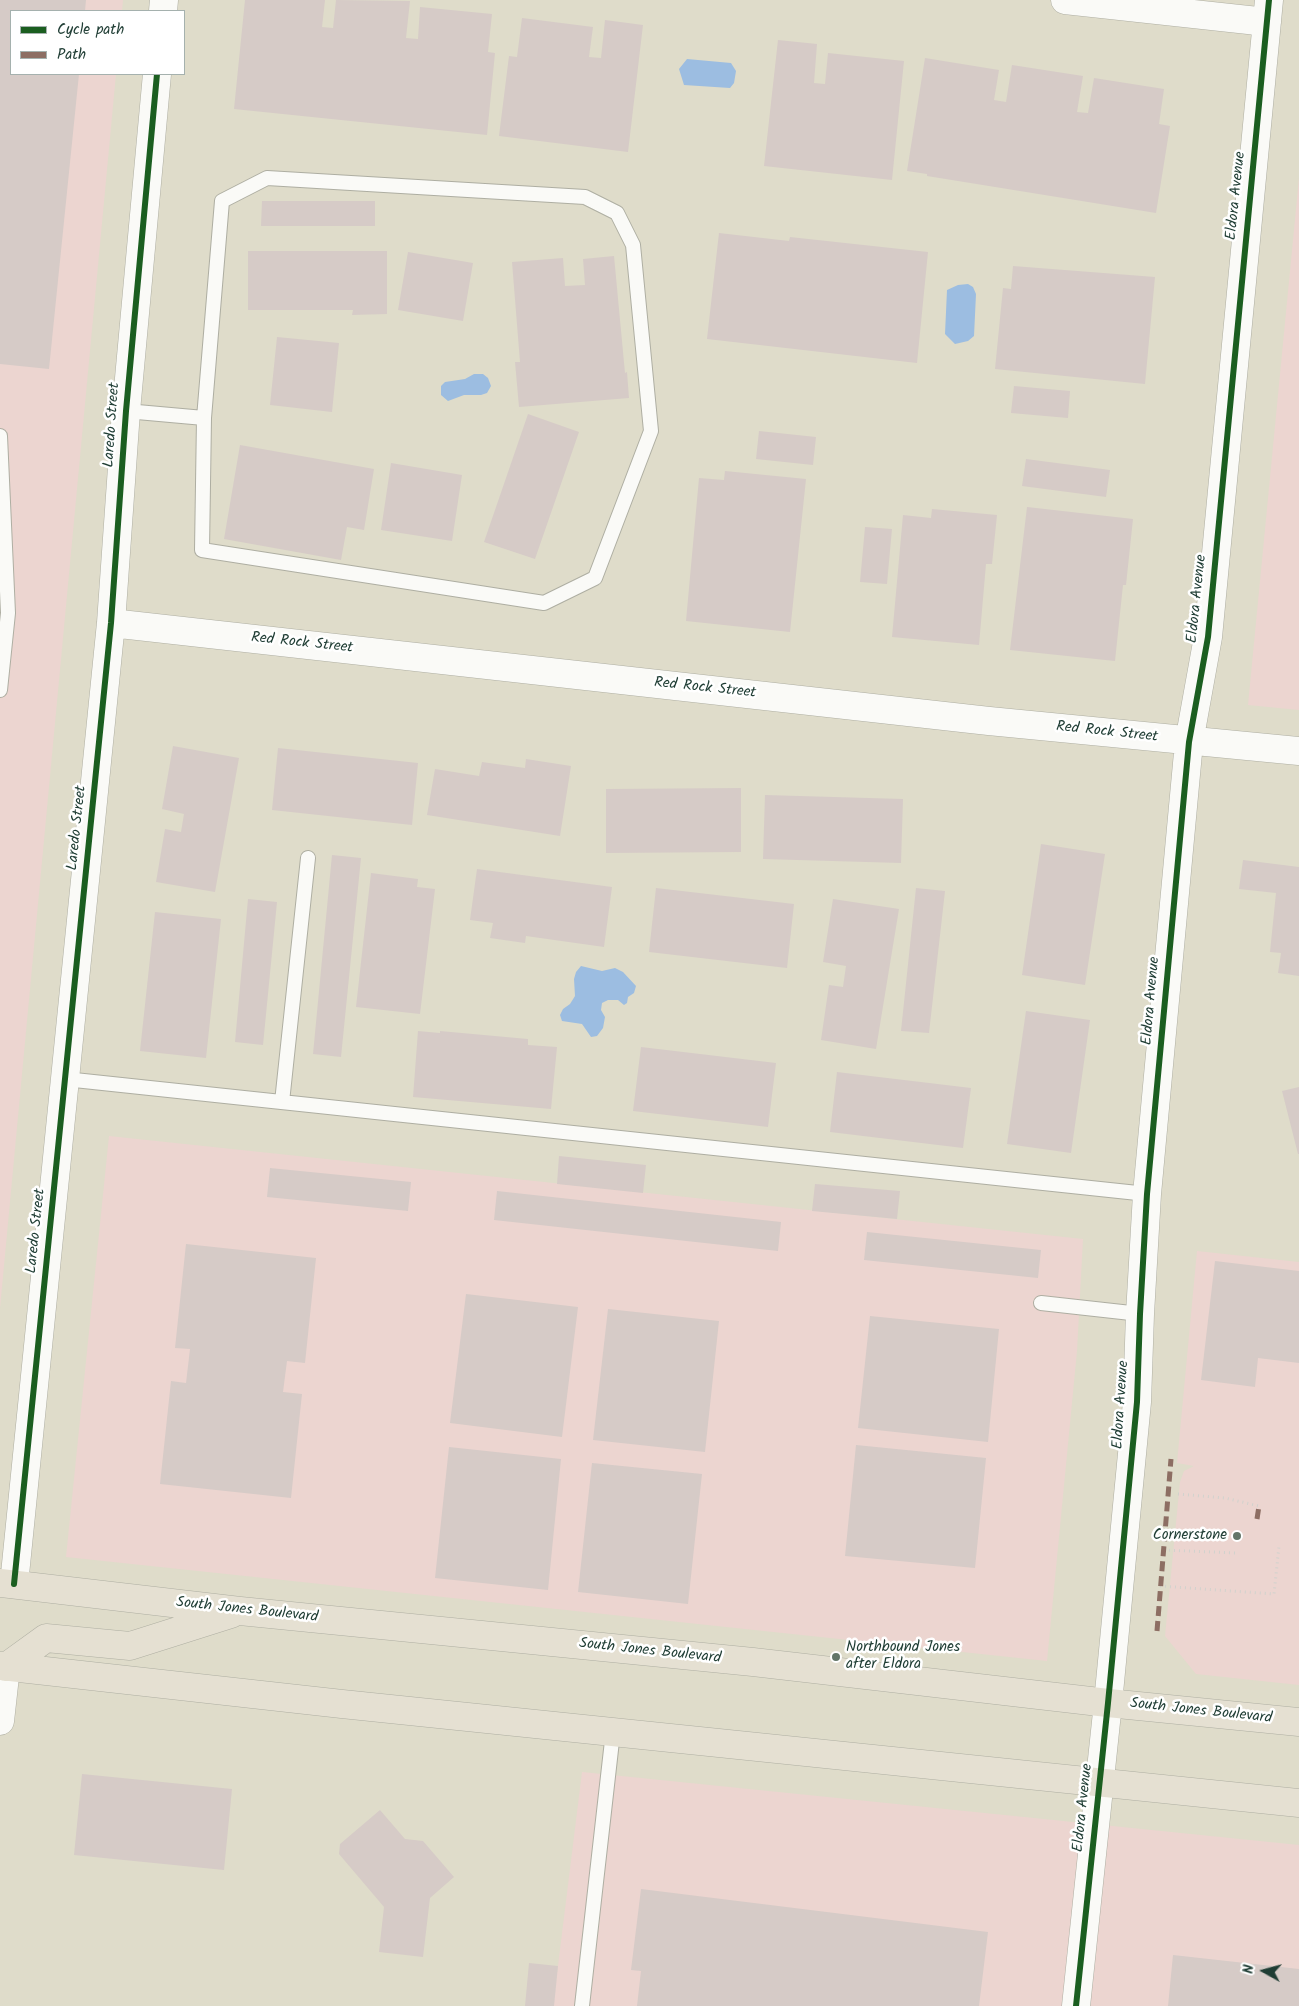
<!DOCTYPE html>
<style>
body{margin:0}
#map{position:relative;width:1299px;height:2006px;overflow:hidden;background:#dfdcca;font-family:Kalam,sans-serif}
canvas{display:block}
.legend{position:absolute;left:10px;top:10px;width:175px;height:65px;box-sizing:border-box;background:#fff;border:1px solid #a5b1ae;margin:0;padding:6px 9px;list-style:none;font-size:15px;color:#1f3d34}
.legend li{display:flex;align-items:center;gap:10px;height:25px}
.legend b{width:25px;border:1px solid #a5b1ae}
.north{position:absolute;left:1239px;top:1946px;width:50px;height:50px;-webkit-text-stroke:4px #fff;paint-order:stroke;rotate:277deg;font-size:14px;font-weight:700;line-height:20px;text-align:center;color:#1f3d34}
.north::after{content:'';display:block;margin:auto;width:18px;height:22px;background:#1f3d34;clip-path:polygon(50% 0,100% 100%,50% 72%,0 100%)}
</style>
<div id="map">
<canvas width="1299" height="2006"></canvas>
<ul class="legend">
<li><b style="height:6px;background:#1b5e20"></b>Cycle path</li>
<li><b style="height:6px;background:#8d6e63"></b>Path</li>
</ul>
<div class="north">N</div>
</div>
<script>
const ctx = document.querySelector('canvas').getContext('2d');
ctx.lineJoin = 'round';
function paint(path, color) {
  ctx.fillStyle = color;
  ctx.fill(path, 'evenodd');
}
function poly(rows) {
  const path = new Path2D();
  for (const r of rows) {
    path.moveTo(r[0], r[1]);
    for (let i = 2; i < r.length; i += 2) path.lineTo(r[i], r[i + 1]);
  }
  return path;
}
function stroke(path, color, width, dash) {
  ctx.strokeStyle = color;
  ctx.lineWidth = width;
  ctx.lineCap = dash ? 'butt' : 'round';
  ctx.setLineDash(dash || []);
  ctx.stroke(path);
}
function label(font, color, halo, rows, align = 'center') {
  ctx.font = font + ' Kalam,sans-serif';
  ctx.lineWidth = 5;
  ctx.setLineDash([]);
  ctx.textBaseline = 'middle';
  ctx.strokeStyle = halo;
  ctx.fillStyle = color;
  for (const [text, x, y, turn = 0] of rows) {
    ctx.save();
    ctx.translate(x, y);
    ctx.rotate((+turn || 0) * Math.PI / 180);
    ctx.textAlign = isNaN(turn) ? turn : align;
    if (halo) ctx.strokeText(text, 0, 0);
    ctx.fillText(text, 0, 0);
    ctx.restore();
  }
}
const built = poly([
 [0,0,123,0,122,11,11,11,11,74,116,74,0,1308],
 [1299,178,1299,710,1248,705],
 [109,1136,1083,1239,1077,1351,1047,1661,66,1557],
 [1197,1251,1299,1262,1299,1685,1196,1674,1165,1636,1180,1482,1184,1471,1194,1466,1177,1463],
 [582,1772,1299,1845,1299,2006,553,2006]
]);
const water = poly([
 [687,59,731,63,736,71,734,83,730,88,684,85,679,69],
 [968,284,973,287,976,294,974,336,968,341,955,344,945,334,947,290,958,285],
 [474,374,483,374,488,378,491,386,487,393,481,395,464,395,448,401,441,395,441,386,445,382,465,379],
 [581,966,602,971,615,968,623,972,636,986,634,993,628,997,627,1003,624,1005,618,1000,608,1000,602,1003,601,1010,605,1017,603,1028,597,1036,591,1037,582,1024,562,1021,560,1015,563,1009,570,1004,575,996,574,979,576,972]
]);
const building = poly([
 [0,0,86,0,85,11,11,11,11,74,79,74,49,369,0,364],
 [245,0,325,0,322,27,333,28,336,0,410,1,406,38,418,39,420,7,492,14,488,52,495,53,487,135,234,109],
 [522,18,593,27,589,57,601,58,605,20,643,25,628,152,499,136,509,56,517,57],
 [778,40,817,44,814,83,825,84,828,53,904,61,892,180,764,166],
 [925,58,999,70,994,100,1006,102,1012,65,1083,76,1077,112,1088,113,1094,78,1164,89,1159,124,1170,126,1156,213,927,176,927,174,907,171],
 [262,201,375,201,375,226,261,226],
 [719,233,789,241,790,237,928,252,917,363,707,339],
 [248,251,387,251,387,314,352,315,353,310,248,310],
 [408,252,473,263,463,321,398,310],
 [614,256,625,373,627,372,629,398,519,407,515,362,520,362,512,262,563,258,565,286,585,285,583,259],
 [1013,266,1155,277,1145,384,995,369,1003,288,1011,289],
 [277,337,339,343,332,412,270,405],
 [1014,386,1070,391,1068,418,1011,413],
 [528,414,579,432,535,559,484,542],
 [759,431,816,437,813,465,756,459],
 [240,445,374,469,364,530,347,527,341,560,224,539],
 [1026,459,1110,470,1106,497,1022,486],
 [391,463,462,475,452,541,381,530],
 [725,471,806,479,790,632,686,621,699,478,724,480],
 [1027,507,1133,519,1126,585,1123,585,1115,661,1010,650],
 [932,509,997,515,992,564,986,564,979,645,892,637,903,515,931,518],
 [865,527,892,529,887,584,860,582],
 [173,746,239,758,215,892,156,882,165,829,181,832,184,814,162,809],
 [278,748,418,763,412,825,272,810],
 [526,759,571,766,560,836,427,815,435,769,479,776,482,762,525,768],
 [741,788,741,852,606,853,606,789],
 [765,795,903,799,901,863,763,859],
 [1041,844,1105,854,1085,985,1022,975],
 [332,855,361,858,341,1057,313,1054],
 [1243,860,1299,867,1299,976,1278,973,1281,953,1270,952,1276,893,1239,889],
 [477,869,612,887,604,947,526,936,525,943,490,938,493,923,470,920],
 [371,873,418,879,417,887,435,889,420,1014,356,1007],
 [656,888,794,904,787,968,649,952],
 [916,888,945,891,929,1033,901,1031],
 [248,899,277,902,263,1045,235,1042],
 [833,899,899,909,876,1049,821,1040,829,985,843,987,846,966,823,962],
 [155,912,221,919,206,1058,140,1051],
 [1026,1011,1090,1020,1071,1153,1007,1144],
 [418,1031,440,1033,440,1031,528,1039,528,1045,557,1047,551,1109,413,1097],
 [641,1047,776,1063,768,1127,633,1111],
 [837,1072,971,1088,963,1148,830,1132],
 [1299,1087,1299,1154,1298,1154,1282,1091],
 [559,1156,646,1165,643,1193,557,1184],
 [270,1168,411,1182,408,1211,267,1197],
 [815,1184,900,1191,897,1219,812,1211],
 [497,1191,781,1222,778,1251,494,1220],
 [867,1232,1041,1250,1038,1278,864,1260],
 [186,1244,316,1258,305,1363,287,1361,283,1392,302,1394,291,1498,160,1484,171,1381,186,1383,190,1349,175,1348],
 [1215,1261,1299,1271,1299,1363,1258,1358,1255,1387,1201,1380],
 [466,1294,578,1307,562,1437,450,1423],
 [608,1309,719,1321,705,1452,593,1440],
 [870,1316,999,1329,988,1442,858,1428],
 [856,1445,986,1458,975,1568,845,1556],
 [449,1447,561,1459,548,1590,435,1578],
 [592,1463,702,1474,688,1604,578,1592],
 [82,1774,232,1789,224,1870,74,1855],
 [380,1810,405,1839,423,1841,454,1877,430,1898,423,1957,379,1952,384,1907,339,1854,340,1844],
 [641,1889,988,1932,979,2006,637,2006,641,1971,631,1970],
 [1173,1955,1299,1969,1299,2006,1168,2006],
 [529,1963,558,1966,554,2006,525,2006]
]);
const path = poly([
 [1178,1494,1225,1498,1259,1506],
 [1164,1550,1236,1553],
 [1160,1586,1274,1594,1279,1546]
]);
const service = poly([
 [126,411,204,418,202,550,544,603,595,578,651,431,633,245,617,213,585,197,267,178,222,201,204,418],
 [0,436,8,613,0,690],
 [65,1079,1147,1194],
 [282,1102,308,858],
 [1041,1303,1140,1314],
 [582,2006,613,1732]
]);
const minor = poly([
 [1065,0,1267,22],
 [163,11,164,0],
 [111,623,989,721,1299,751],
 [14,1584,111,623,126,411,157,74],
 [0,1721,6,1667],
 [1076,2006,1108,1703,1137,1402,1140,1314,1147,1194,1189,742,1208,637,1269,0]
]);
const primary = poly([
 [0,1583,240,1611,753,1662,1108,1703,1299,1722],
 [0,1666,342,1704,1299,1803],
 [6,1667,46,1638,130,1646,231,1614]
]);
const quiet = poly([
 [1257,1519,1259,1506],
 [1157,1631,1171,1459]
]);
const cycleway = poly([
 [14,1584,111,623,126,411,157,74],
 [1076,2006,1108,1703,1137,1402,1140,1314,1147,1194,1189,742,1208,637,1269,0]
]);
const markers = [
 [1237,1536,5,"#627568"],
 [836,1657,5,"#627568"]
];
const streetNames = [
 ["Eldora Avenue",1237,196,-84],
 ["Laredo Street",113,425,-86],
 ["Eldora Avenue",1198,599,-84],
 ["Red Rock Street",302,644,6],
 ["Red Rock Street",705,689,6],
 ["Red Rock Street",1107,733,6],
 ["Laredo Street",78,828,-84],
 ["Eldora Avenue",1152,1001,-85],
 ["Laredo Street",37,1231,-84],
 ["Eldora Avenue",1122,1405,-86],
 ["South Jones Boulevard",247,1611,6],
 ["South Jones Boulevard",650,1652,6],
 ["South Jones Boulevard",1201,1712,6],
 ["Eldora Avenue",1084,1808,-84]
];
const poiNames = [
 ["Cornerstone",1227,1536],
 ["Northbound Jones",846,1648,"left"],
 ["after Eldora",846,1665,"left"]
];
paint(built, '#ecd5d0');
paint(water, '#9cbde1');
paint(building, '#d6cbc7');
stroke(service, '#aeaea2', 16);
stroke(minor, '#aeaea2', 29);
stroke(primary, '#aeaea2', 29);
stroke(path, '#d1d2cd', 3, [1, 4]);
stroke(service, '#fafaf7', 14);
stroke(minor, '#fafaf7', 28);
stroke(primary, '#e5e0d2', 28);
stroke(quiet, '#8d6e63', 5, [10, 5]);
stroke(cycleway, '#1b5e20', 6);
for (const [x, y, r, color] of markers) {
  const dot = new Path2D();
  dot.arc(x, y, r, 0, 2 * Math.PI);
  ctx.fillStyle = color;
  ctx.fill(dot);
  stroke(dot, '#fff', 2);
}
label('15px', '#1f3d34', '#fff', streetNames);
label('15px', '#1f3d34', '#fff', poiNames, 'right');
</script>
